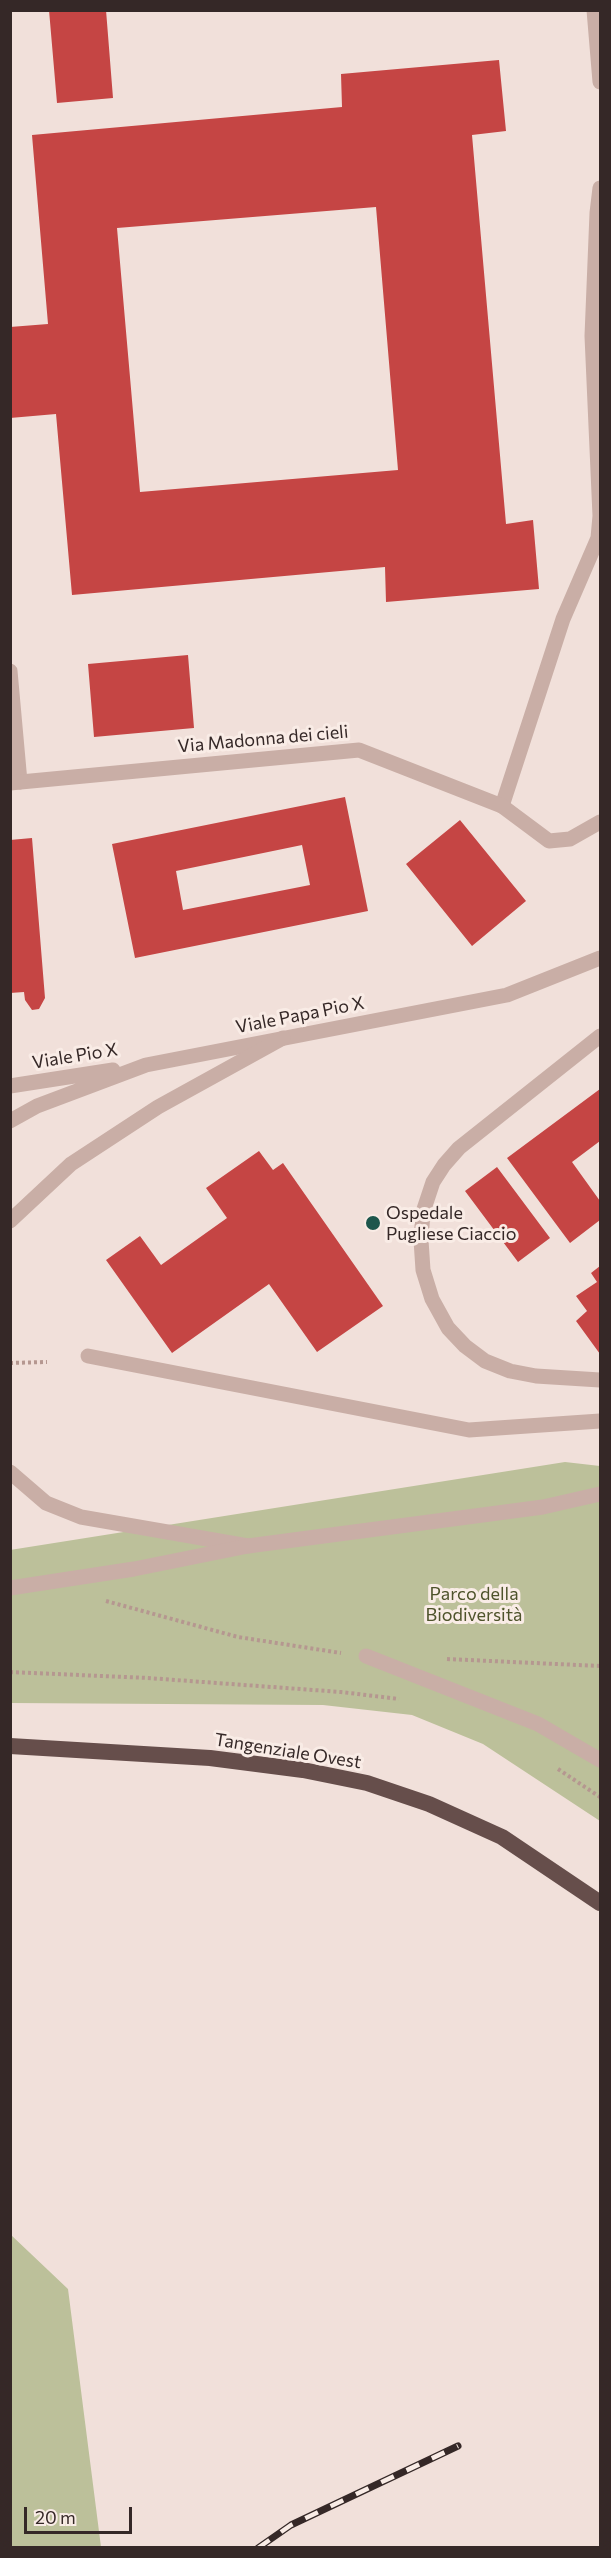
<!DOCTYPE html>
<meta charset="utf-8">
<style>
body{margin:0}
#map{position:relative;width:611px;height:2558px;overflow:hidden;background:#f1e0da;font-family:Commissioner,sans-serif}
canvas{display:block}
.frame{position:absolute;inset:0;border:12px solid #352827;pointer-events:none}
.scale{position:absolute;left:24px;top:2507px;width:108px;height:27px;box-sizing:border-box;border:3px solid #352827;border-top:0;padding-left:8px;font-size:18px;line-height:21px;white-space:nowrap;color:#352827;-webkit-text-stroke:4px #f9ece6;paint-order:stroke}
</style>
<div id="map">
<canvas width="611" height="2558"></canvas>
<div class="frame"></div>
<div class="scale">20 m</div>
</div>
<script>
const ctx = document.querySelector('canvas').getContext('2d');
ctx.lineJoin = 'round';
function paint(path, color) {
  ctx.fillStyle = color;
  ctx.fill(path, 'evenodd');
}
function poly(rows) {
  const path = new Path2D();
  for (const r of rows) {
    path.moveTo(r[0], r[1]);
    for (let i = 2; i < r.length; i += 2) path.lineTo(r[i], r[i + 1]);
  }
  return path;
}
function stroke(path, color, width, dash) {
  ctx.strokeStyle = color;
  ctx.lineWidth = width;
  ctx.lineCap = dash ? 'butt' : 'round';
  ctx.setLineDash(dash || []);
  ctx.stroke(path);
}
function label(font, color, halo, rows, align = 'center') {
  ctx.font = font + ' Commissioner,sans-serif';
  ctx.lineWidth = 6;
  ctx.setLineDash([]);
  ctx.textBaseline = 'middle';
  ctx.strokeStyle = halo;
  ctx.fillStyle = color;
  for (const [text, x, y, turn = 0] of rows) {
    ctx.save();
    ctx.translate(x, y);
    ctx.rotate((+turn || 0) * Math.PI / 180);
    ctx.textAlign = isNaN(turn) ? turn : align;
    if (halo) ctx.strokeText(text, 0, 0);
    ctx.fillText(text, 0, 0);
    ctx.restore();
  }
}
const green = poly([
 [565,1462,600,1466,600,1821,483,1744,412,1715,323,1705,11,1703,10,1550],
 [10,2234,68,2289,101,2547,11,2547]
]);
const building = poly([
 [49,10,106,10,113,98,57,103],
 [499,60,506,131,472,135,506,524,533,520,539,589,386,602,385,567,72,595,56,414,10,418,10,327,48,324,32,135,342,107,341,74],
 [376,207,398,470,140,492,117,228],
 [188,655,194,728,94,737,88,664],
 [345,797,368,911,135,958,112,844],
 [302,845,310,885,183,910,176,871],
 [460,820,526,901,472,946,406,864],
 [32,838,45,998,39,1009,32,1010,25,1000,24,992,10,993,10,840],
 [600,1089,600,1141,572,1162,600,1201,600,1220,570,1243,507,1158],
 [259,1151,273,1170,283,1163,383,1306,317,1352,269,1284,172,1353,106,1260,140,1236,161,1265,227,1218,206,1188],
 [497,1167,550,1238,518,1262,465,1191],
 [600,1266,600,1354,576,1321,587,1311,576,1296,597,1282,591,1273]
]);
const path = poly([
 [10,1363,47,1362],
 [106,1601,238,1637,341,1653],
 [447,1659,600,1666],
 [10,1672,148,1678,341,1692,399,1699],
 [558,1769,600,1797]
]);
const service = poly([
 [594,10,600,82],
 [10,671,20,782],
 [502,806,563,619,598,538,600,516,592,336,597,213,600,188],
 [600,1036,459,1148,444,1165,433,1182,423,1212,421,1240,423,1270,432,1299,448,1328,465,1346,485,1361,510,1371,536,1376,600,1380],
 [88,1356,469,1430,600,1421]
]);
const pedestrian = poly([
 [366,1656,538,1724,600,1760]
]);
const minor = poly([
 [10,783,359,750,502,806,549,841,570,839,600,822],
 [10,1086,113,1070],
 [10,1121,37,1106,146,1065,507,995,600,958]
]);
const tertiary = poly([
 [10,1221,71,1164,158,1107,283,1038],
 [10,1472,46,1503,81,1517,248,1546]
]);
const trunk = poly([
 [10,1746,210,1758,303,1770,367,1783,429,1804,502,1837,600,1903]
]);
const rail = poly([
 [258,2548,291,2525,458,2446]
]);
const tertiaryBridge = poly([
 [10,1588,134,1569,248,1546,543,1507,600,1494]
]);
const markers = [
 [373,1223,8,"#1d564c"]
];
const streetNames = [
 ["Via Madonna dei cieli",263,739,-5],
 ["Viale Papa Pio X",300,1015,-11],
 ["Viale Pio X",75,1056,-9],
 ["Tangenziale Ovest",288,1751,9]
];
const poiNames = [
 ["Ospedale",386,1213],
 ["Pugliese Ciaccio",386,1234]
];
const parkNames = [
 ["Parco della",474,1594],
 ["Biodiversità",474,1615]
];
paint(green, '#bcc09a');
paint(building, '#c54544');
stroke(path, '#b59790', 4, [3, 3]);
stroke(service, '#c9aea6', 15);
stroke(pedestrian, '#c9aea6', 15);
stroke(minor, '#c9aea6', 15);
stroke(tertiary, '#c9aea6', 15);
stroke(trunk, '#664e4b', 16);
stroke(rail, '#352827', 7);
stroke(rail, '#f9ece6', 4.5, [14]);
stroke(tertiaryBridge, '#c9aea6', 15);
for (const [x, y, r, color] of markers) {
  const dot = new Path2D();
  dot.arc(x, y, r, 0, 2 * Math.PI);
  ctx.fillStyle = color;
  ctx.fill(dot);
  stroke(dot, '#f9ece6', 2);
}
label('18px', '#352827', '#f9ece6', streetNames);
label('18px', '#352827', '#f9ece6', poiNames, 'left');
label('18px', '#4e532b', '#f9ece6', parkNames);
</script>
